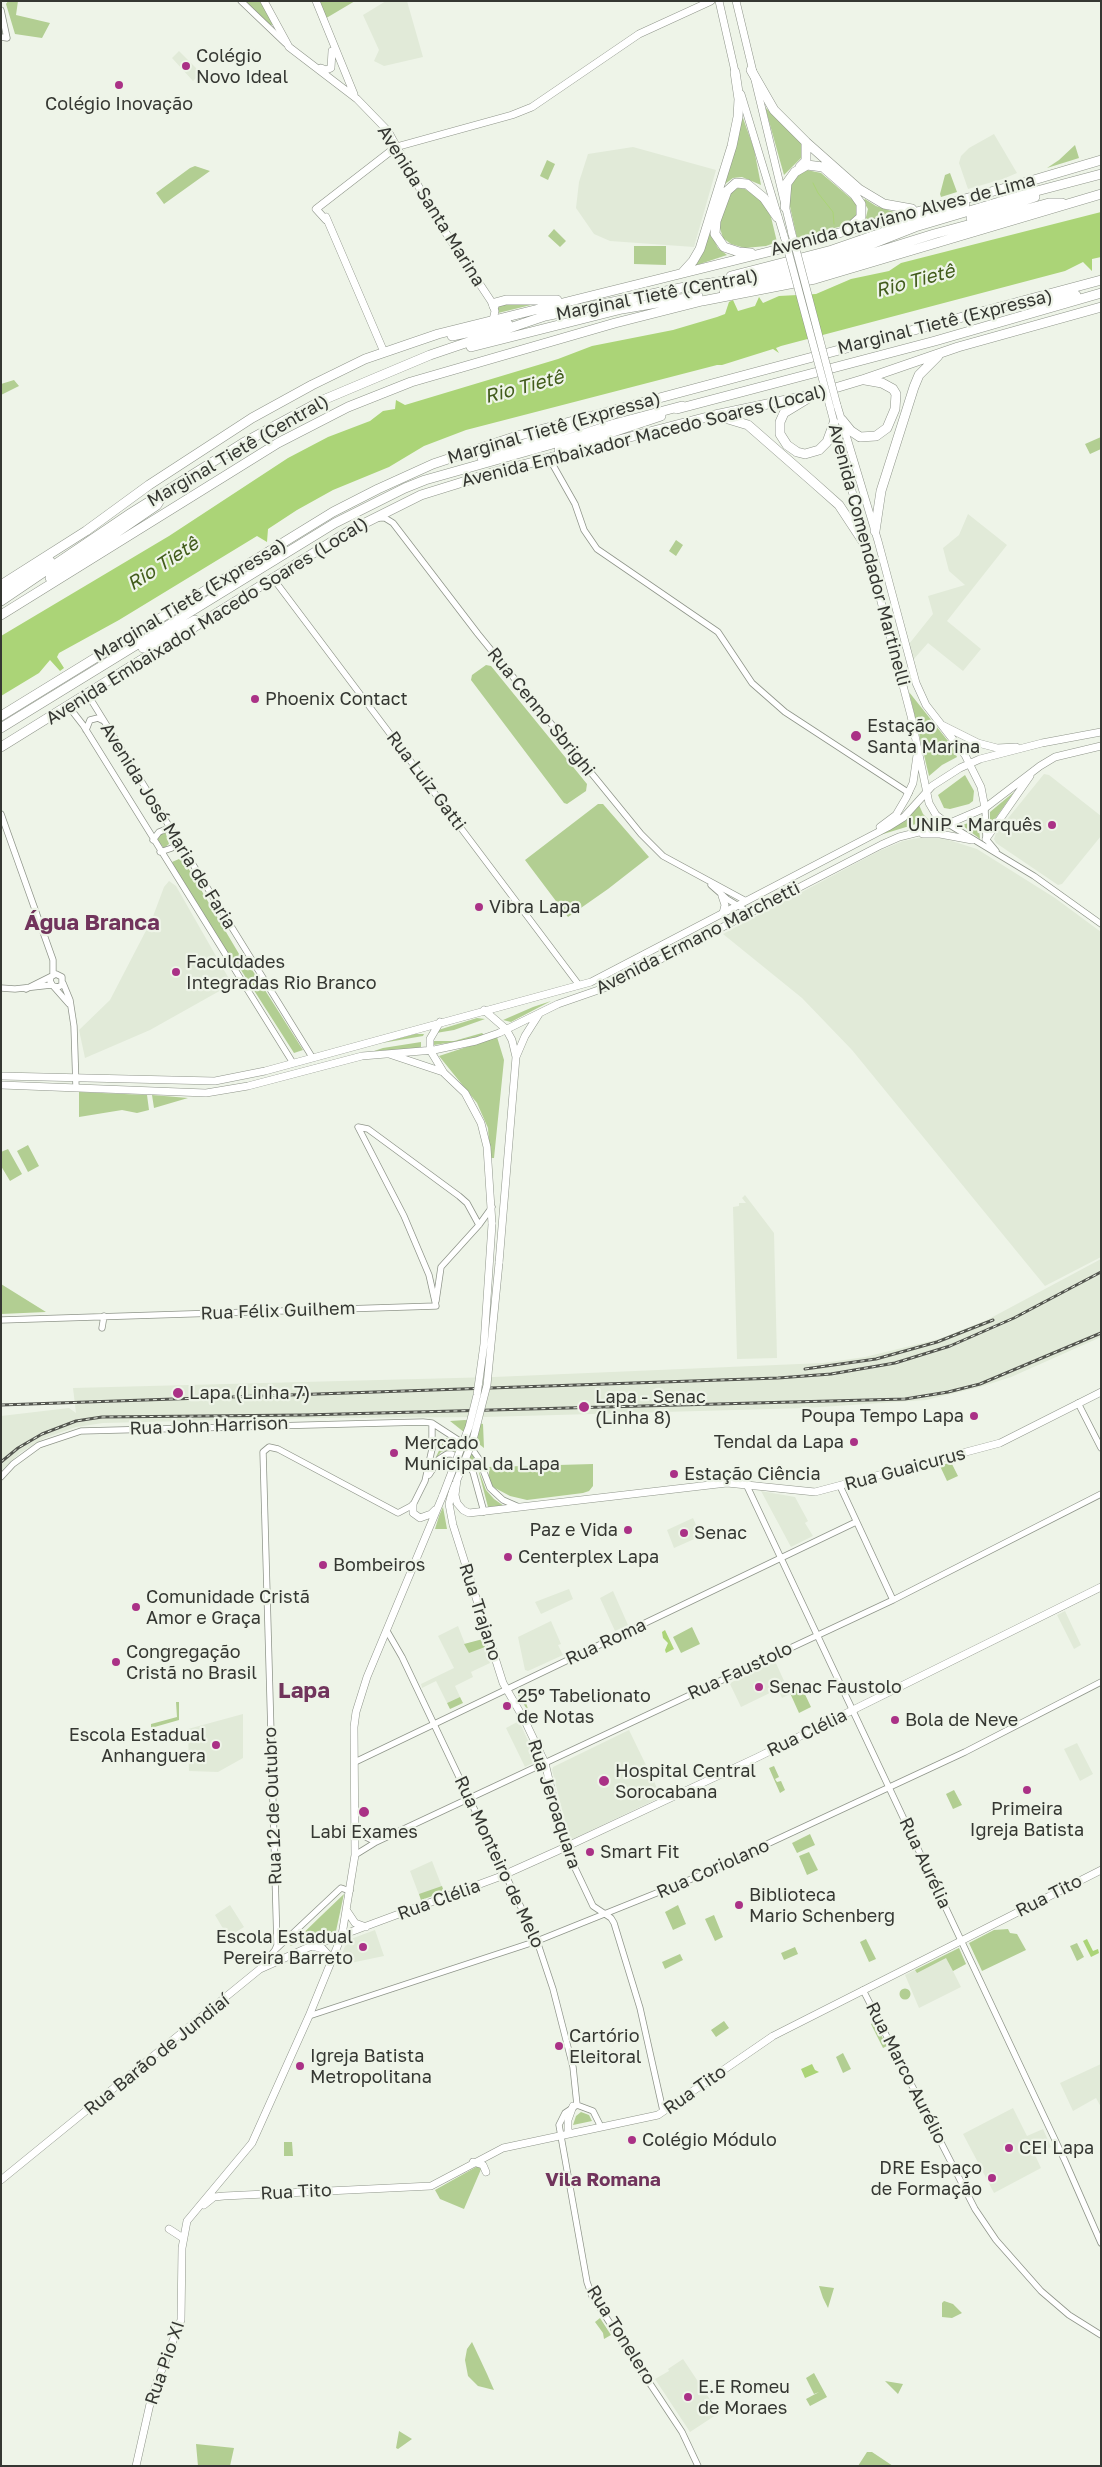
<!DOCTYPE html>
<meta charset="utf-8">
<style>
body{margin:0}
#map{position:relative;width:1102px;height:2467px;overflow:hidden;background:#eef4e8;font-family:"Golos Text",sans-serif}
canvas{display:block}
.frame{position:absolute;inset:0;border:2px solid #353732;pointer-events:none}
</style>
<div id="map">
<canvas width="1102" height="2467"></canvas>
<div class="frame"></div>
</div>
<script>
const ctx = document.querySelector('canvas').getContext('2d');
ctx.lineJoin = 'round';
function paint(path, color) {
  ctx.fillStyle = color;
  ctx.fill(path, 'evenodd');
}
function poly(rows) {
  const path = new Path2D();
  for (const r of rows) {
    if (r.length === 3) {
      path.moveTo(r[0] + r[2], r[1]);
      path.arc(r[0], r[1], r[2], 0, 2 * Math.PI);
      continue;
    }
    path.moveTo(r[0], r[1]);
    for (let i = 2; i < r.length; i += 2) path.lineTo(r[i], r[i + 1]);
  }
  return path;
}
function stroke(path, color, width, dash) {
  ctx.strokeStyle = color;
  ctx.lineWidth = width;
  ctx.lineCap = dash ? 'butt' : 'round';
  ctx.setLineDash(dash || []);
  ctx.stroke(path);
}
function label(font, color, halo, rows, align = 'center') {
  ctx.font = font + ' "Golos Text",sans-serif';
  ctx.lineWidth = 4.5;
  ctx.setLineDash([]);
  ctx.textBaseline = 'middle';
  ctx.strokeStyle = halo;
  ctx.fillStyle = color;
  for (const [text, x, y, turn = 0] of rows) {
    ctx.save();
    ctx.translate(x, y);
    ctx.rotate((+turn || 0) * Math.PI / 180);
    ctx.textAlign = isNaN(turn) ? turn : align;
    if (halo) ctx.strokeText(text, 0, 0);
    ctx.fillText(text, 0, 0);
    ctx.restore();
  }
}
const built = poly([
 [386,1,407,1,423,57,384,66,374,61,379,50,363,15],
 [179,51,201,73,193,81,172,58],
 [994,134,1017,173,1003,179,968,189,959,163,961,156,969,148],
 [633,147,716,170,694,247,610,241,594,234,576,208,579,182,588,154],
 [968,514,1007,545,947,621,981,649,963,671,928,643,913,660,909,644,933,614,928,596,965,585,949,571,943,548,959,535],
 [1044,774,1049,775,1101,816,1101,836,1062,884,1058,885,996,843,994,839,996,833],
 [923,837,939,837,977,849,1055,898,1101,932,1101,1257,1045,1286,852,1050,802,998,723,934,879,851,903,841],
 [169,881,176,886,232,984,150,1030,85,1058,79,1030,110,1000,152,919,164,887],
 [745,1195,774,1233,777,1358,737,1359,733,1207,739,1206,739,1203,746,1203,742,1198],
 [1101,1259,1101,1337,1011,1377,980,1387,926,1400,806,1408,485,1417,315,1418,103,1423,76,1427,45,1438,20,1453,1,1471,1,1416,69,1408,76,1413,73,1388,494,1377,823,1363,865,1357,939,1339,987,1320],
 [761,1491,795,1497,808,1521,805,1523,813,1536,791,1547],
 [693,1518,701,1536,674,1548,667,1530],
 [569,1589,573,1599,541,1614,535,1602],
 [613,1591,628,1625,615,1631,600,1598],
 [1065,1611,1081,1645,1074,1649,1057,1615],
 [551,1621,561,1644,558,1645,563,1655,528,1671,525,1670,518,1637],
 [458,1626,465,1644,483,1639,490,1663,471,1672,473,1677,455,1686,460,1697,447,1703,436,1681,422,1688,421,1684,454,1668,438,1636],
 [775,1661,790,1694,782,1698,778,1689,741,1707,730,1684,732,1682],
 [243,1714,243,1758,218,1772,189,1771,188,1729],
 [519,1721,536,1758,535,1762,525,1767,506,1728],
 [629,1730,660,1794,659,1798,573,1839,569,1837,552,1770,553,1767],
 [1077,1743,1093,1774,1080,1781,1064,1749],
 [432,1861,444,1892,421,1900,410,1871],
 [230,1905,244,1927,228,1937,215,1915],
 [375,1930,384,1956,336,1966,348,1940],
 [959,1948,966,1964,953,1971,961,1987,919,2008,905,1975],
 [1101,2064,1101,2107,1096,2098,1073,2111,1060,2083],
 [1013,2108,1027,2136,1043,2129,1051,2147,1035,2155,1041,2168,994,2193,963,2134],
 [683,2359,719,2413,690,2432,655,2379,669,2371,668,2369]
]);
const green = poly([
 [8,1,18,1,16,15,50,23,42,38,15,34,6,4],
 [241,1,264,1,274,24,268,26],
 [316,1,355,1,323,20],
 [765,107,803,145,805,154,784,175],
 [740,117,743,118,754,149,761,185,742,177,733,178,725,184,718,203,711,234,718,248,727,255,691,267],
 [1075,145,1079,158,1047,168,1059,160],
 [547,160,555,164,548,180,540,176],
 [195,166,210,171,164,204,156,193,190,168],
 [807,170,821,173,854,201,856,204,857,212,855,218,846,225,797,238,789,202,790,184,799,174],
 [950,173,957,192,941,197,940,194,945,175],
 [738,188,745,189,761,200,771,217,777,242,766,246,745,248,731,244,723,238,719,225,731,193],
 [865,199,876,206,894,212,865,221,868,209,863,201],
 [554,229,566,241,560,247,548,236],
 [634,246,666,246,666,265,634,264],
 [499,304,535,304,498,313,497,309],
 [14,380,19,386,1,395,1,384],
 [1101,437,1101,449,1090,454,1085,444],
 [676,540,683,545,676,556,669,551],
 [486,665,491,666,587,784,586,791,567,804,564,803,471,680,472,675],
 [909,692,952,746,957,757,942,765,929,776],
 [965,775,974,791,973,801,969,804,950,809,944,808,938,795],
 [1014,792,990,826,990,812],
 [598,804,603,804,649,857,608,889,568,917,525,860],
 [919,805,923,814,929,820,880,835,897,825],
 [981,819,979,829,980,839,962,825],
 [165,831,169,844,164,848,158,841,158,835],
 [179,859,184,861,242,959,241,964,234,963,175,868,172,862],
 [249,965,303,1050,294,1053,241,970],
 [551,1001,511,1022,503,1020,533,1007],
 [477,1018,485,1019,454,1030,436,1033,435,1031],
 [482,1033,484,1035,473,1039,434,1045,433,1041,454,1041],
 [415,1034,424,1034,423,1036,382,1043],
 [497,1037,504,1060,494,1158,490,1158,488,1128,477,1103,439,1056],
 [421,1042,421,1049,374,1051,383,1048],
 [79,1092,147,1095,149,1110,137,1113,122,1110,79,1117],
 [152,1095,188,1098,154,1108],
 [28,1145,39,1166,28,1172,17,1151],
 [8,1149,22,1174,10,1181,1,1166,1,1152],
 [1,1284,46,1312,1,1314],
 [465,1420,483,1424,484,1448,450,1421],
 [445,1438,448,1438,473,1455,486,1490,494,1499,504,1506,488,1507,478,1469,472,1460,448,1450,441,1452,435,1459],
 [951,1462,958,1476,947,1481,940,1466],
 [593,1464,593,1486,589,1491,583,1493,527,1500,510,1496,495,1488,489,1483,489,1467],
 [443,1507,447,1529,435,1529,439,1516],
 [692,1627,700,1644,681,1653,673,1637],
 [483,1639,485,1647,469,1653,464,1644],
 [802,1688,811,1707,799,1713,790,1693],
 [523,1689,527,1706,530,1714,516,1692],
 [460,1697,463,1703,450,1709,447,1703],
 [176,1702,179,1702,179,1720,151,1728,151,1724,177,1717],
 [774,1766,779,1777,775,1779,777,1782,781,1781,785,1790,780,1793,769,1768],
 [954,1790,962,1805,953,1809,946,1794],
 [810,1834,815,1845,797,1853,792,1843],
 [809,1852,818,1870,807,1875,799,1856],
 [442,1886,444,1892,421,1900,419,1894],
 [344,1894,336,1931,290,1946,322,1915],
 [678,1905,686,1924,673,1930,665,1912],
 [714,1915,723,1937,715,1941,705,1919],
 [1008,1929,1010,1933,1017,1934,1026,1950,982,1971,969,1943,994,1930],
 [866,1939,876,1959,869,1962,860,1942],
 [1077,1943,1084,1957,1077,1961,1070,1946],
 [795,1947,798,1954,784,1960,781,1953],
 [959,1948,966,1964,953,1971,946,1958,917,1973,915,1970],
 [680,1954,683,1960,665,1969,662,1962],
 [905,1994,5.5],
 [724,2021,729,2028,716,2037,711,2030],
 [874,2022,887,2046,883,2048,871,2024],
 [843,2053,851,2069,843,2073,836,2057],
 [581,2112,589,2115,592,2121,573,2125,576,2116],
 [284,2142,292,2142,293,2156,284,2156],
 [476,2167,482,2167,464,2209,440,2199,435,2190],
 [819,2286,834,2288,828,2308,823,2298],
 [944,2301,953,2304,962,2313,952,2318,942,2317,942,2303],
 [600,2318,611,2335,604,2339,603,2333,595,2322],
 [472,2342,487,2374,494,2390,478,2386,468,2376,465,2360,467,2349],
 [814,2373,827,2397,810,2406,806,2399,819,2392,814,2394,806,2378],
 [885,2381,903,2384,898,2394],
 [399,2431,412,2439,398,2449,396,2448],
 [196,2444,234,2448,230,2466,198,2466],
 [867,2452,872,2452,893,2466,858,2466]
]);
const water = poly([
 [1101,212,1101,257,1092,259,1092,271,1083,262,1065,271,781,346,776,348,779,353,773,349,722,365,717,365,466,430,424,446,389,467,333,490,297,510,268,529,267,542,257,536,119,620,59,653,57,657,64,668,60,671,50,660,39,673,1,696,1,636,169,536,288,458,328,437,370,421,383,411,395,409,396,400,405,405,558,359,592,346,673,330,717,317,725,314,729,302,733,300,738,311,755,306,759,297,763,303,779,296,816,294,851,279,889,271,901,263],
 [665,1630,674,1649,666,1653,665,1650,668,1643,663,1638,662,1632],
 [1087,1939,1093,1951,1098,1949,1099,1953,1091,1957,1083,1941],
 [812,2064,815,2070,819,2072,805,2078,801,2069]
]);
const stream = poly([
 [813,183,818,193,833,212,834,224]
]);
const minor = poly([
 [241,1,285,43],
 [1,10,7,38,1,37],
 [549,458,575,504,584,530,597,549,718,632,752,683,785,712,909,793],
 [378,518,385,518,393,523,478,634,641,834,663,856,746,901],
 [272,577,579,985],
 [88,695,312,1057],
 [69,707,83,725,293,1063],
 [86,730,90,720,98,718,102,720],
 [985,808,986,839,996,851],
 [1,814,53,960,53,975],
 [948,824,1034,876,1101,924],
 [153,840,159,832,169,828],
 [160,852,172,848,177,841],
 [711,885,727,899,750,913],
 [63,983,70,1000,74,1026,76,1087],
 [54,987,69,1004],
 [1,988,15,989,51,985],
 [26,989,56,974,62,977,62,985,58,987,53,986,50,981,51,977],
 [436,1301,441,1267,479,1225,492,1207],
 [436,1306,429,1275,404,1216,358,1127,368,1129,459,1196,467,1203,479,1225],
 [1,1320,436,1306],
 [102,1328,104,1316],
 [1078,1403,1101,1448],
 [429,1475,439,1459,447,1454,452,1454,469,1466,473,1472,484,1512],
 [1,1477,13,1464,39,1445,81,1431,423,1422,432,1423,472,1449,479,1459,490,1488,503,1500,519,1507],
 [746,1484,1065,2161,1101,2243],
 [840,1486,893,1600],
 [387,1631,402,1657,537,1941,553,1989,573,2067,577,2105],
 [355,1762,856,1522],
 [356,1832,376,1842],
 [565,1847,593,1906,611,1918,614,1923,640,2008,663,2111],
 [355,1855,376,1842,893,1600,1101,1494],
 [275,1950,277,1945,263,1452,269,1447,278,1449,398,1513,413,1505,425,1481,432,1449,432,1423],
 [261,1968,275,1950,341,1888,350,1891],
 [863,1990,975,2209,996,2240,1041,2291,1069,2315,1101,2335],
 [309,2016,537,1941,694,1878,965,1752,1101,1682],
 [601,2127,593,2111,577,2105,565,2113,559,2125,587,2282,592,2296,682,2432,698,2466]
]);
const major = poly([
 [264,1,289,47,357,99,388,131,436,218,491,301,495,311,493,320],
 [316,1,354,94],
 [719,1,736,76],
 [736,1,792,234],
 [321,68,326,70,331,68,332,51],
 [741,94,784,236],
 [326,217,384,352],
 [326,220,316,209,396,147,512,115,532,107,639,34,711,1],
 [837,405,878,541,916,683,926,705,965,755,981,787,985,808],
 [830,407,911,716,929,803,936,815,948,824],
 [942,725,978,743,997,748,1016,747],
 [880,827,896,815,906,798,913,783,917,755],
 [923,834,940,834,972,840],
 [986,839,1030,776],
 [722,896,725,905,723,913],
 [484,1010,506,1029,512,1040,516,1057,499,1263],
 [440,1022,430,1039,430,1050,444,1073,465,1093,481,1123,487,1147,492,1224],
 [389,1054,443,1072],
 [516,1057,525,1036,539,1014],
 [1,1076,215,1081,265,1071,591,982,888,827,904,817,932,786,960,768,980,759,1042,743,1101,732],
 [1,1085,206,1093,248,1086,362,1056,434,1050,476,1041,499,1033,558,1004,607,987,881,845,899,837,943,826,985,808,1040,766,1055,757,1101,746],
 [457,1480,455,1495,457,1503,463,1510,469,1513,727,1483,815,1492,1000,1443,1101,1392],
 [454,1485,449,1504,453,1525,503,1683,525,1721,545,1763,565,1847],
 [413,1505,413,1513,420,1518,431,1514,435,1510],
 [347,1911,355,1923,366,1927],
 [312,1946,323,1949,333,1960],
 [568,2134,568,2120,573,2106],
 [473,2162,483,2165,486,2172],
 [1,2180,260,1969,307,1948,499,1877,557,1851,758,1757,1101,1587],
 [204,2205,214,2197,224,2196,431,2186,503,2148,658,2115,773,2036,1101,1870],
 [169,2229,183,2238],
 [136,2466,152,2395,181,2320,182,2248,187,2221,252,2143,309,2016,342,1935,355,1855,354,1727,356,1712,367,1677,443,1495]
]);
const highway = poly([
 [751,70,774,110,806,142,859,189,884,204,912,209],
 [800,167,806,161,806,142],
 [785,207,787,183,795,172,807,165,823,167,854,194,861,204,861,217,850,227],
 [971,218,1035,197],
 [751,253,739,252,724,247,715,234,716,221,727,191,736,183,747,184,764,198,777,217],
 [683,272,693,261,700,249,732,146,738,117,739,99,735,72],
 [731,276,832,250,965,204],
 [724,291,812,272,934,234,1049,203,1062,203],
 [1038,304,1076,295],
 [494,306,495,303,506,300,557,300],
 [452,336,508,324],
 [471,347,622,309,698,296],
 [807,399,784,413,780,422,780,434,787,445,797,452,805,454,819,450,827,442,834,423],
 [677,409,935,341,1101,293],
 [718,416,748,425,812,481,839,505,866,546],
 [842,420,851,431,860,437,876,436,887,428,895,409,896,394,893,389,882,383,865,380],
 [559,450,661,416],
 [482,458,614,414],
 [875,531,881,491,914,387,919,375,938,356],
 [50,578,157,505,163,495],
 [1,585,86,531,149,485,252,418,312,385,365,359,438,334,776,250,1020,184,1101,160],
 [1,594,50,561],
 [1,601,131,513,243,443,323,400,430,355,545,316,690,286,760,276,809,264,859,249,915,227,1033,192,1101,174],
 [1,615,278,443,348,407,411,382,615,323,702,301,815,279,1101,194],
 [143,648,195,620],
 [1,716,333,512,378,489,433,464,517,436,1101,280],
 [1,728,335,523,405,488,425,480,549,445,614,424,682,406],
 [1,747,349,531,421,495,495,472,715,415,815,394,865,379,958,347,1101,307]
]);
const rail = poly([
 [805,1369,876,1359,937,1342,993,1320],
 [1,1405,778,1378,831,1374,895,1363,950,1346,1014,1318,1101,1272],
 [1,1462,18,1448,42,1434,76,1421,102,1417,304,1415,905,1399,948,1392,980,1384,1101,1333]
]);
const majorBridge = poly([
 [792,234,837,405],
 [784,236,830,407],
 [457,1480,473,1440,487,1385,499,1263],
 [443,1495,469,1427,477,1395,484,1344,492,1224]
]);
const markers = [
 [186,66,5,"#aa3186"],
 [119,85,5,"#aa3186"],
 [255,699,5,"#aa3186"],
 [856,736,6,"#aa3186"],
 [1052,825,5,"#aa3186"],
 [479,907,5,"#aa3186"],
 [176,972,5,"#aa3186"],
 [178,1393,6,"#aa3186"],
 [584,1407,6,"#aa3186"],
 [974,1416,5,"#aa3186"],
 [854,1442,5,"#aa3186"],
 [394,1453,5,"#aa3186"],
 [674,1474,5,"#aa3186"],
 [628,1530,5,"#aa3186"],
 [684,1533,5,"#aa3186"],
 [508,1557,5,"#aa3186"],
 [323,1565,5,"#aa3186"],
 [136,1607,5,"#aa3186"],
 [116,1662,5,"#aa3186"],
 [759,1687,5,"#aa3186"],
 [507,1706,5,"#aa3186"],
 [895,1720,5,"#aa3186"],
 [216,1745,5,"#aa3186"],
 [604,1781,6,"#aa3186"],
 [1027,1790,5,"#aa3186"],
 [364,1812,6,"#aa3186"],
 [590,1852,5,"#aa3186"],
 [739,1905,5,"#aa3186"],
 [363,1947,5,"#aa3186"],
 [559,2046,5,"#aa3186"],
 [300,2066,5,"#aa3186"],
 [632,2140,5,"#aa3186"],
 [1009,2148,5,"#aa3186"],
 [992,2178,5,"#aa3186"],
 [688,2397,5,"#aa3186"]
];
const poiNames = [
 ["Colégio",196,56],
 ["Novo Ideal",196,77],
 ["Colégio Inovação",119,104,"center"],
 ["Phoenix Contact",265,699],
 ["Estação",867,726],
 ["Santa Marina",867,747],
 ["UNIP - Marquês",1042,825,"right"],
 ["Vibra Lapa",489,907],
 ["Faculdades",186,962],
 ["Integradas Rio Branco",186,983],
 ["Lapa (Linha 7)",189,1393],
 ["Lapa - Senac",595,1397],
 ["(Linha 8)",595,1418],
 ["Poupa Tempo Lapa",964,1416,"right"],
 ["Tendal da Lapa",844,1442,"right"],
 ["Mercado",404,1443],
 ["Municipal da Lapa",404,1464],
 ["Estação Ciência",684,1474],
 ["Paz e Vida",618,1530,"right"],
 ["Senac",694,1533],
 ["Centerplex Lapa",518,1557],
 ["Bombeiros",333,1565],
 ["Comunidade Cristã",146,1597],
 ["Amor e Graça",146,1618],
 ["Congregação",126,1652],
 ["Cristã no Brasil",126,1673],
 ["Senac Faustolo",769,1687],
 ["25º Tabelionato",517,1696],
 ["de Notas",517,1717],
 ["Bola de Neve",905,1720],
 ["Escola Estadual",206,1735,"right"],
 ["Anhanguera",206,1756,"right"],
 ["Hospital Central",615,1771],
 ["Sorocabana",615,1792],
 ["Primeira",1027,1809,"center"],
 ["Igreja Batista",1027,1830,"center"],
 ["Labi Exames",364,1832,"center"],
 ["Smart Fit",600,1852],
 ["Biblioteca",749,1895],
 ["Mario Schenberg",749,1916],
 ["Escola Estadual",353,1937,"right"],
 ["Pereira Barreto",353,1958,"right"],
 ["Cartório",569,2036],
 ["Eleitoral",569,2057],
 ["Igreja Batista",310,2056],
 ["Metropolitana",310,2077],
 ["Colégio Módulo",642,2140],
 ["CEI Lapa",1019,2148],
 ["DRE Espaço",982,2168,"right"],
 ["de Formação",982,2189,"right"],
 ["E.E Romeu",698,2387],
 ["de Moraes",698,2408]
];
const streetNames = [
 ["Avenida Santa Marina",431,206,58],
 ["Avenida Otaviano Alves de Lima",903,215,-15],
 ["Marginal Tietê (Central)",657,295,-11],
 ["Marginal Tietê (Expressa)",945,322,-14],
 ["Marginal Tietê (Expressa)",554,428,-16],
 ["Avenida Embaixador Macedo Soares (Local)",644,436,-14],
 ["Marginal Tietê (Central)",238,451,-30],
 ["Avenida Comendador Martinelli",869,555,75],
 ["Marginal Tietê (Expressa)",190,600,-31],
 ["Avenida Embaixador Macedo Soares (Local)",207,621,-32],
 ["Rua Cenno Sbrighi",541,712,51],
 ["Rua Luiz Gatti",426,781,53],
 ["Avenida José Maria de Faria",168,826,58],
 ["Avenida Ermano Marchetti",698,938,-27],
 ["Rua Félix Guilhem",278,1311,-2],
 ["Rua John Harrison",209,1426,-2],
 ["Rua Guaicurus",905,1469,-15],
 ["Rua Trajano",480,1612,72],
 ["Rua Roma",606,1642,-25],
 ["Rua Faustolo",740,1671,-25],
 ["Rua Clélia",807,1733,-26],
 ["Rua Jeroaquara",554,1804,72],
 ["Rua 12 de Outubro",273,1806,-92],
 ["Rua Monteiro de Melo",499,1862,65],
 ["Rua Aurélia",925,1863,65],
 ["Rua Coriolano",713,1869,-24],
 ["Rua Tito",1049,1896,-27],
 ["Rua Clélia",439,1900,-20],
 ["Rua Barão de Jundiaí",157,2055,-39],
 ["Rua Marco Aurélio",906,2073,63],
 ["Rua Tito",695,2090,-35],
 ["Rua Tito",296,2192,-3],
 ["Rua Tonelero",621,2335,58],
 ["Rua Pio XI",165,2363,-71]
];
const waterNames = [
 ["Rio Tietê",915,281,-15],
 ["Rio Tietê",524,387,-15],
 ["Rio Tietê",163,564,-33]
];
const neighbourhoodNames = [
 ["Vila Romana",603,2180]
];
const districtNames = [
 ["Água Branca",92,923],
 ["Lapa",304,1691]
];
paint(built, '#e1ead8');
paint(green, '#b2ce92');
paint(water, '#abd477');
stroke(stream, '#abd477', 1);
stroke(minor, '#8f958a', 7);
stroke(major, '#8f958a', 8);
stroke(highway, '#8f958a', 10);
stroke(minor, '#fff', 5.5);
stroke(major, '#fff', 7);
stroke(highway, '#fff', 9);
stroke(rail, '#53554f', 3);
stroke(rail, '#eef4e8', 1, [4]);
stroke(majorBridge, '#8f958a', 8, []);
stroke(majorBridge, '#fff', 7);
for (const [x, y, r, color] of markers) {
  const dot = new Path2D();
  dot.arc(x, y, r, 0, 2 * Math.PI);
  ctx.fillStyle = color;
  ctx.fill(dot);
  stroke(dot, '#eef4e8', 2);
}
label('18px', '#353732', '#eef4e8', poiNames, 'left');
label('18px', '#353732', '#eef4e8', streetNames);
label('italic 19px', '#425c1c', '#eef4e8', waterNames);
label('bold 19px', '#71345c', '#eef4e8', neighbourhoodNames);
label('bold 22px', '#71345c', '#eef4e8', districtNames);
</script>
